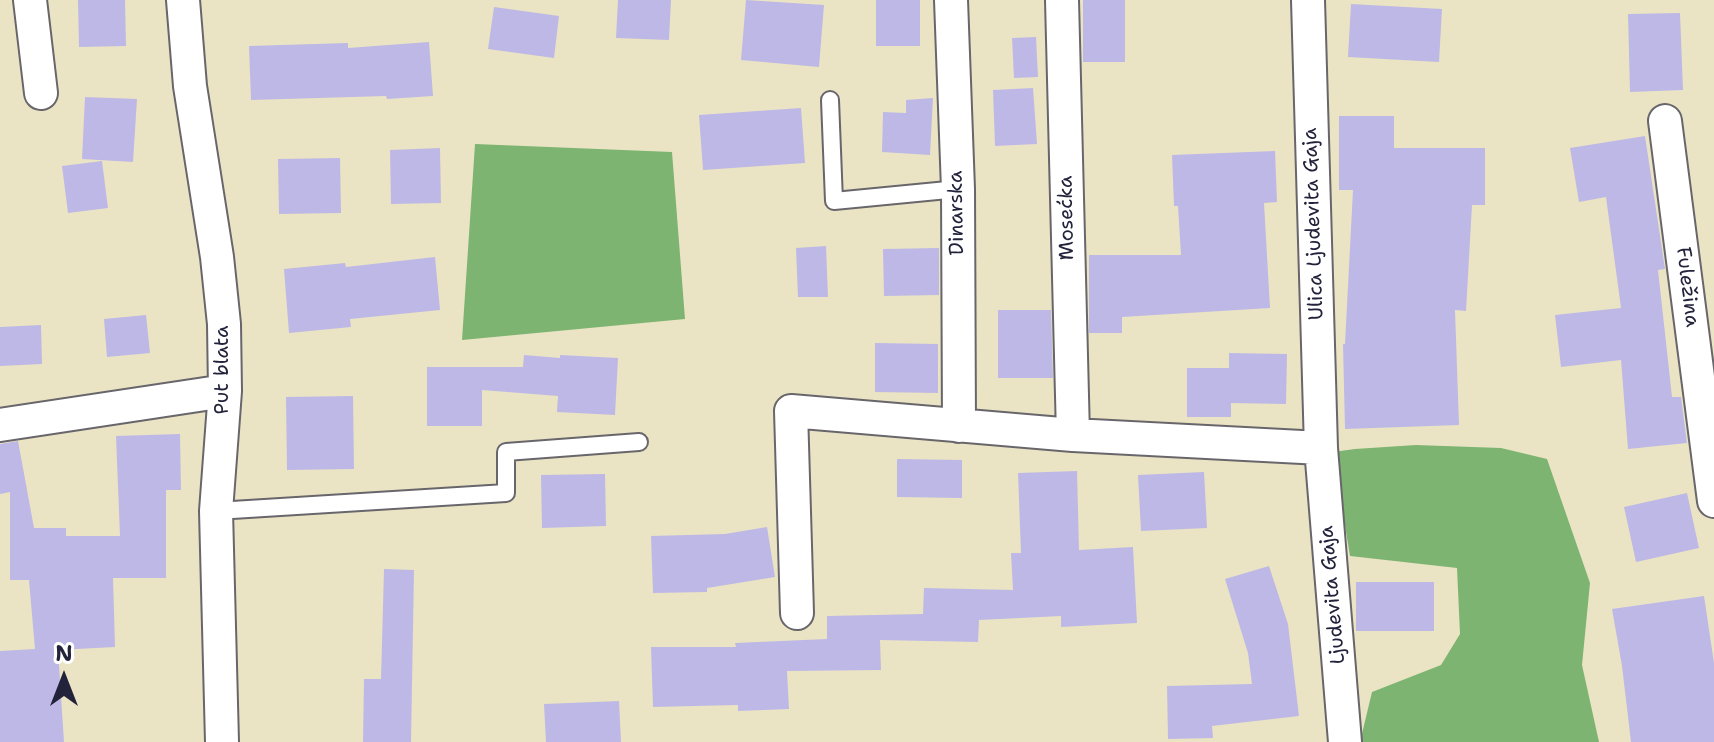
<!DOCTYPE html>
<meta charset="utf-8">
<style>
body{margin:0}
#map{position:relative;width:1714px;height:742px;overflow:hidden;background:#eae4c4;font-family:"Shantell Sans",sans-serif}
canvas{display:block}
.north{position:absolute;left:24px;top:638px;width:80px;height:80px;-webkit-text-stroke:6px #fff;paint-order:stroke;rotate:0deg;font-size:22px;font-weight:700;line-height:32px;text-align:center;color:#22223b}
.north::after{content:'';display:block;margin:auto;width:28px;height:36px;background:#22223b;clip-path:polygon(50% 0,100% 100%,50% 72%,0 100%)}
</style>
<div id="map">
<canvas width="1714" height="742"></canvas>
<div class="north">N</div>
</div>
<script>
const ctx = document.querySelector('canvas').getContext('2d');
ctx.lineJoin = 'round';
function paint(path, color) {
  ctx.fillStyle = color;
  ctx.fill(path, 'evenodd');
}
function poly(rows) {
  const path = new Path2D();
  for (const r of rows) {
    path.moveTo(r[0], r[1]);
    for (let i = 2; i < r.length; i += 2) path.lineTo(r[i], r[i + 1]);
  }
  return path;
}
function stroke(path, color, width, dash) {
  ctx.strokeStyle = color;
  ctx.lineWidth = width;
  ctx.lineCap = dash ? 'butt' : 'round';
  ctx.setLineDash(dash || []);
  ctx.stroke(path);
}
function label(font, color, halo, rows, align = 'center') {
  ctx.font = font + ' "Shantell Sans",sans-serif';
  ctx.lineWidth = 7;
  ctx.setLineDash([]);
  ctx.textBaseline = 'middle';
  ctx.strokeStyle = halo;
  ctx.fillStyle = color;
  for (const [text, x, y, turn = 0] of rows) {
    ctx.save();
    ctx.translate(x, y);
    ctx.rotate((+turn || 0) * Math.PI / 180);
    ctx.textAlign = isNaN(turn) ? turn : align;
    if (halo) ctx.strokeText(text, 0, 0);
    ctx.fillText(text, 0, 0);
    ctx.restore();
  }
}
const forest = poly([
 [475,144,672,152,685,319,462,340],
 [1416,445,1501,448,1547,459,1590,583,1582,665,1599,742,1360,742,1372,692,1441,665,1460,634,1457,568,1350,556,1333,452,1355,449]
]);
const building = poly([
 [78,0,125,0,126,46,79,47],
 [618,0,671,0,669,40,616,38],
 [746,0,824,5,819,67,741,60],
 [876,0,920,0,920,46,876,46],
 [1083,0,1125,0,1125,62,1083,62],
 [1351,4,1442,9,1439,62,1348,57],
 [494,7,559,16,554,58,488,49],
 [1680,13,1683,90,1630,92,1628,14],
 [1036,37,1038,77,1014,78,1012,38],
 [429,42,433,96,387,99,386,96,251,100,249,46,348,43,348,48],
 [1033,88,1037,144,995,146,993,90],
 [85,97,137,99,133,162,82,159],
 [933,98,930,155,882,152,883,112,906,113,906,100],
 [801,108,805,163,703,170,699,115],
 [1339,116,1394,116,1394,148,1485,148,1485,205,1472,205,1466,311,1455,310,1459,425,1345,429,1343,344,1345,344,1353,190,1339,190],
 [1645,136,1665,269,1658,270,1672,397,1681,397,1687,443,1628,449,1621,360,1561,367,1555,315,1621,308,1606,197,1579,202,1570,148],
 [440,148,441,203,391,204,390,150],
 [1275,151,1277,202,1264,203,1270,308,1122,317,1122,333,1089,333,1089,255,1181,255,1178,206,1174,206,1172,155],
 [340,158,341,213,279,214,278,159],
 [102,161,108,208,68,213,62,166],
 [826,246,828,297,798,297,796,248],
 [939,248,939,295,884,296,883,249],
 [435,257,440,310,350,319,351,327,289,333,284,269,345,263,346,267],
 [998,310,1051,310,1053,378,998,378],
 [146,315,150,353,107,357,104,319],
 [41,325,42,364,0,366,0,327],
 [875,343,938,344,938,393,875,392],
 [1229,353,1287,354,1286,404,1231,403,1231,417,1187,417,1187,368,1229,368],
 [524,355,560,358,560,355,618,358,615,415,557,412,558,396,482,390,482,426,427,426,427,367,523,367],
 [353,396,354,469,287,470,286,397],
 [180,434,181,490,166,490,166,578,113,578,115,647,58,650,64,742,0,742,0,651,35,649,29,580,10,580,10,492,0,494,0,444,18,441,34,528,66,528,66,536,120,536,116,436],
 [897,459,962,460,962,498,897,497],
 [1077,471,1079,550,1133,547,1137,623,1061,627,1061,616,979,620,978,642,880,640,881,670,787,671,789,709,738,711,738,705,653,707,651,647,736,647,735,643,827,639,827,616,923,614,924,588,1013,590,1011,553,1021,553,1018,473],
 [1204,472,1207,528,1141,531,1138,475],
 [605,474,606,526,542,528,541,475],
 [1687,493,1699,548,1636,562,1624,507],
 [767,527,775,577,707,588,707,592,653,593,651,536,725,534],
 [1269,566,1288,624,1299,716,1212,726,1213,738,1168,739,1167,686,1252,684,1248,653,1225,579],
 [384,569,414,570,411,742,363,742,364,679,381,679],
 [1356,582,1434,582,1434,631,1356,631],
 [1704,596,1714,663,1714,742,1631,742,1622,666,1612,609],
 [619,701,621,742,546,742,544,704]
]);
const service = poly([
 [830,100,834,201,958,189],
 [216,511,506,493,506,452,639,442]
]);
const minor = poly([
 [30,0,41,93],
 [183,0,190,86,217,257,224,324,225,391,216,511,222,742],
 [951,0,958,189,959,426],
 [1062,0,1073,435],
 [1308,0,1321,448,1345,742],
 [1665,121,1714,501],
 [0,425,225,391],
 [797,613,791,411,1073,435,1321,448]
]);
const streetNames = [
 ["Dinarska",957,213,-91],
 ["Mosećka",1067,218,-91],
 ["Ulica Ljudevita Gaja",1314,224,-92],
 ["Fuležina",1687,287,83],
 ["Put blata",223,370,-90],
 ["Ljudevita Gaja",1333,595,-95]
];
paint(forest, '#7db471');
paint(building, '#beb8e6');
stroke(service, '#68666b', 20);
stroke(minor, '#68666b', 36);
stroke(service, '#fff', 16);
stroke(minor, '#fff', 32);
label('20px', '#22223b', '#fff', streetNames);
</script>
